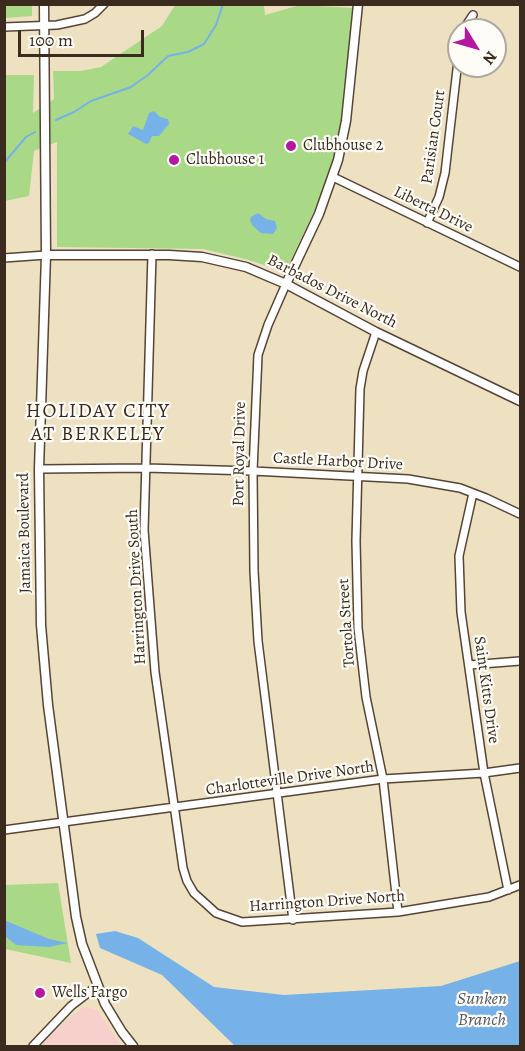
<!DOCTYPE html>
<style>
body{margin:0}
#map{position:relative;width:525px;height:1051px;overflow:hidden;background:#ede1c2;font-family:Alegreya,serif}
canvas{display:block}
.frame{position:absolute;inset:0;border:6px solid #3b2a1e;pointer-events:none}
.north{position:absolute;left:447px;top:18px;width:60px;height:60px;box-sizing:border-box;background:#fdfcf7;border:2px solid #afa8a0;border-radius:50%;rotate:127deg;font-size:16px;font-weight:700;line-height:24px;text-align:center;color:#3b2a1e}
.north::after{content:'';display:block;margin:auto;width:21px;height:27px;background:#b5179e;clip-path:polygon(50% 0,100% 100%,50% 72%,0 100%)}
.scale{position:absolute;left:18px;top:30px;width:126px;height:27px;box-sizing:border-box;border:3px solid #3b2a1e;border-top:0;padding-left:8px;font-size:18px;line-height:21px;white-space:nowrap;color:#3b2a1e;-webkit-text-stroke:4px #fdfcf7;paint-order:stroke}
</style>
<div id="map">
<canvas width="525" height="1051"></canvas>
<div class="frame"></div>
<div class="north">N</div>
<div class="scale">100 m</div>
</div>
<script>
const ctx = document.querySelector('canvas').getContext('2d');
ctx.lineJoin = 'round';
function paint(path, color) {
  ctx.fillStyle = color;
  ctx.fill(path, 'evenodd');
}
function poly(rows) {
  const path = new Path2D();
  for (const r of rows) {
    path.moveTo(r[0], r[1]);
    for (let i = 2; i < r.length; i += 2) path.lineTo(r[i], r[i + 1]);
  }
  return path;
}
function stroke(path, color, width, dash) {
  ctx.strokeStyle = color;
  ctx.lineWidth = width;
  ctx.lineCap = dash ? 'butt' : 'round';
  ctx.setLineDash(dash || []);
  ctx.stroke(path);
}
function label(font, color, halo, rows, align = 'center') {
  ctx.font = font + ' Alegreya,serif';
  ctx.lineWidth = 4.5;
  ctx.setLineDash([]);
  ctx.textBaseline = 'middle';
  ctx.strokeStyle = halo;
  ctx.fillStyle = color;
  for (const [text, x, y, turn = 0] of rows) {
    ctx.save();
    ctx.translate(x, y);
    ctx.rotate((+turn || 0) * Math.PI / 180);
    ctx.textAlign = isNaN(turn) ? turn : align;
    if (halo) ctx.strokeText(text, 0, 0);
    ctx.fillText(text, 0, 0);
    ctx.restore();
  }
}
const built = poly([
 [88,1007,98,1011,122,1046,41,1046,61,1025,82,1008]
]);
const green = poly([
 [5,4,32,5,32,16,5,18],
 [175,5,264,5,265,15,300,5,355,8,349,82,335,154,327,184,285,272,249,260,203,249,57,247,57,142,34,151,29,196,5,201,4,75,34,75,33,113,54,99,53,71,80,71,101,67,162,26],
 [58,883,71,963,5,949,4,885]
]);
const water = poly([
 [154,111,160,117,168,119,169,124,159,136,152,136,149,143,146,144,128,134,133,126,143,130,149,113],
 [258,213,266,219,275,221,277,228,273,234,261,233,253,226,250,221,251,217],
 [4,920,49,939,68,943,49,947,16,945,5,936],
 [115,931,138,938,214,987,284,995,441,986,520,961,520,1046,235,1046,162,975,100,948,96,934]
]);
const stream = poly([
 [56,120,74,112,91,101,131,87,148,75,168,56,188,52,204,44,216,25,223,4],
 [4,163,26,137,35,132]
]);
const minor = poly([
 [4,27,57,25,85,19,95,13,104,4],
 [463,30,473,15],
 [333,177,520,267],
 [427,223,439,197,445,173,459,52],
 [152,254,144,530,155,672,183,868,187,881,194,893,216,913,242,922,398,912,489,897,520,885],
 [4,258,46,255],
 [286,284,268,325,258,355,253,471,254,571,258,641,293,920],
 [376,332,363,371,360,389,356,541,358,628,366,697,383,779,398,912],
 [39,469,146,468,253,471,408,479,460,488,486,498,520,514],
 [473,493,459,556,461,612,484,773,508,890],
 [469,665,520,661],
 [4,830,383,779,484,773,520,768],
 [33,1046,71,1006,97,986]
]);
const tertiary = poly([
 [44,4,46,255,39,469,41,625,48,705,76,917,82,944,105,1004,122,1032,133,1046],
 [46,255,169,255,202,257,246,267,286,284,376,332,520,401],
 [286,284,319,214,338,160,346,121,358,4]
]);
const markers = [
 [291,146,6,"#b5179e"],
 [174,160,6,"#b5179e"],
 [40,993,6,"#b5179e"]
];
const streetNames = [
 ["Parisian Court",434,137,-82],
 ["Liberta Drive",433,210,26],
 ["Barbados Drive North",332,292,27],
 ["Port Royal Drive",240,454,-89],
 ["Castle Harbor Drive",338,462,3],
 ["Jamaica Boulevard",25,533,-91],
 ["Harrington Drive South",137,587,-93],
 ["Tortola Street",347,623,-94],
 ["Saint Kitts Drive",486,690,82],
 ["Charlotteville Drive North",290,779,-8],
 ["Harrington Drive North",327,902,-4]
];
const poiNames = [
 ["Clubhouse 2",303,146],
 ["Clubhouse 1",186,160],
 ["Wells Fargo",52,993]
];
const waterNames = [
 ["Sunken",482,1000],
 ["Branch",482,1021]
];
const quarterNames = [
 ["HOLIDAY CITY",98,412],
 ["AT BERKELEY",98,435]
];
paint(built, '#f7d0cb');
paint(green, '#a9d987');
paint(water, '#76b2e7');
stroke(stream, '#76b2e7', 2);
stroke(minor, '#564537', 10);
stroke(tertiary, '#564537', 11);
stroke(minor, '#fff', 7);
stroke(tertiary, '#fff', 8);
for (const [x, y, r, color] of markers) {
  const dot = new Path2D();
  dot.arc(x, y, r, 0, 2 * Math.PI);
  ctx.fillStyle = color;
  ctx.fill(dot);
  stroke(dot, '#fdfcf7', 2);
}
label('16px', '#3b2a1e', '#fdfcf7', streetNames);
label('16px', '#3b2a1e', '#fdfcf7', poiNames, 'left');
label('italic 18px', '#505a64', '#fdfcf7', waterNames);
ctx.letterSpacing = '1.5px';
label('20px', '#3b2a1e', '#fdfcf7', quarterNames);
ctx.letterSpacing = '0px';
</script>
